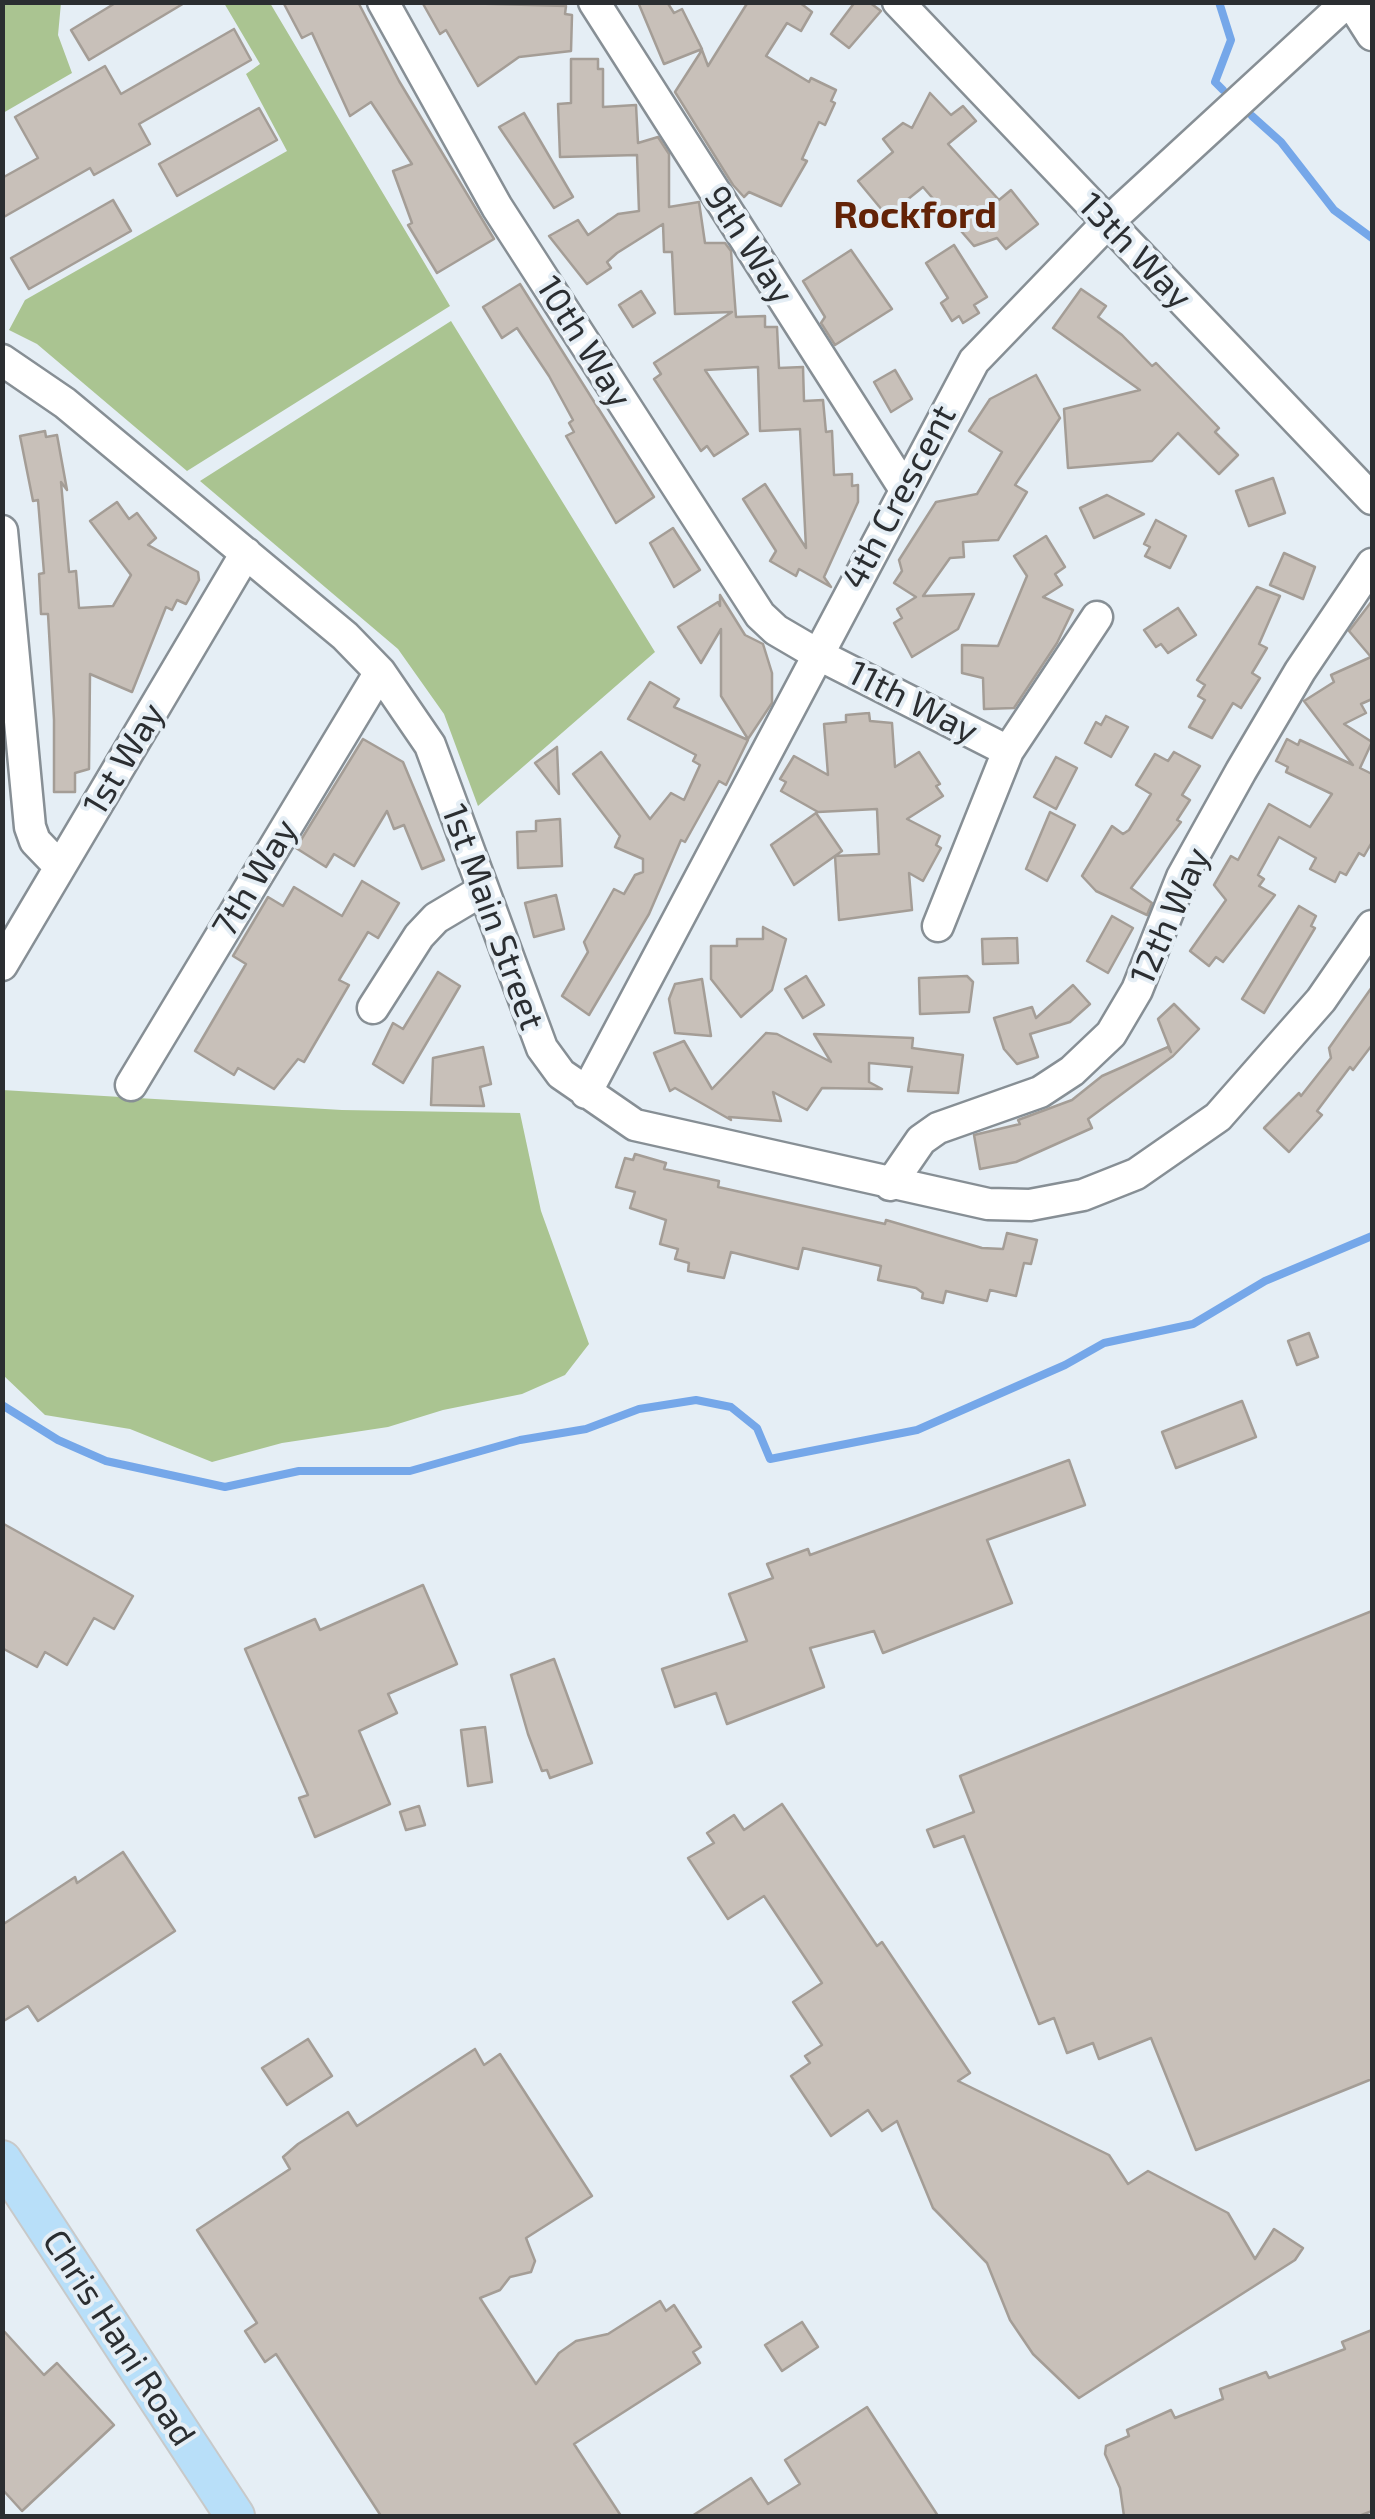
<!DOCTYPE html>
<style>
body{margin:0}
#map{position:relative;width:1375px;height:2519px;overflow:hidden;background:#e5eef5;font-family:"Exo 2",sans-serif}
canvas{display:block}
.frame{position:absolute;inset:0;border:5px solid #2b2e31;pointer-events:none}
</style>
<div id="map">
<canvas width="1375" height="2519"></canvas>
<div class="frame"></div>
</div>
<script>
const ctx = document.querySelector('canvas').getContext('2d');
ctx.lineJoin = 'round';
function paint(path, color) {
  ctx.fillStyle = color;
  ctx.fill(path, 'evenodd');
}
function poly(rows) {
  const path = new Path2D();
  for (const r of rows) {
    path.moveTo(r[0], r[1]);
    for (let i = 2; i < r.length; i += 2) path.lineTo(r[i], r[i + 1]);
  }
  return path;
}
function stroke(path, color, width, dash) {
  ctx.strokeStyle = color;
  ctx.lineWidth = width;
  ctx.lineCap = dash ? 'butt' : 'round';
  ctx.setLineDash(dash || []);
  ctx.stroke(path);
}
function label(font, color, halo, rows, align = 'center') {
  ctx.font = font + ' "Exo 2",sans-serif';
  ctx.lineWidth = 8;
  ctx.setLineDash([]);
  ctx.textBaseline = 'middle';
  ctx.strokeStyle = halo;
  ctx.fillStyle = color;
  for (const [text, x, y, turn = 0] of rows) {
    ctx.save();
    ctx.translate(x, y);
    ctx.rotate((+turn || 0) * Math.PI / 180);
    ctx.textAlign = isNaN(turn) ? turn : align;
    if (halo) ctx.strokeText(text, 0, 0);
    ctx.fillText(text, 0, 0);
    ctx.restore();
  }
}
const green = poly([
 [3,2,61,3,58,35,72,73,3,113],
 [224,3,270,3,450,306,187,471,37,344,9,330,25,300,287,151,246,74,260,64],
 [451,321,655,652,478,806,444,714,398,649,200,481],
 [2,1090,342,1110,520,1113,541,1211,589,1344,565,1375,522,1394,443,1410,388,1427,282,1443,212,1462,130,1429,45,1415,3,1375]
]);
const stream = poly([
 [1219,2,1231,40,1215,82,1223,90],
 [1252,116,1281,142,1334,210,1372,238],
 [2,1405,58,1440,106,1461,225,1487,299,1471,410,1471,520,1440,586,1429,639,1409,696,1400,731,1407,757,1428,770,1459,917,1430,1065,1365,1104,1343,1193,1324,1265,1281,1372,1236]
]);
const building = poly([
 [117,2,186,2,89,60,71,30,117,2],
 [283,2,358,2,399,81,494,239,437,273,408,225,412,223,393,171,412,164,371,102,350,116,312,33,302,38,283,2],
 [422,2,566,6,565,14,572,15,571,51,519,57,478,86,446,30,440,34,422,2],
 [638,2,667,2,674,13,682,9,702,49,664,64,638,2],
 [748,2,799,2,812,12,801,31,787,23,766,56,809,82,811,78,836,90,831,101,835,103,825,125,819,122,802,159,807,161,781,206,749,192,744,197,733,185,675,92,702,50,708,66,748,2],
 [855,2,869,2,881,11,849,48,831,34,855,2],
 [234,29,251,60,139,124,150,144,94,175,90,168,2,218,2,178,38,158,15,117,105,66,121,94,234,29],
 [571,59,598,59,598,69,603,69,603,107,636,105,638,143,658,137,669,154,669,207,699,202,705,243,725,243,731,251,736,317,765,316,765,327,777,327,779,368,803,367,804,401,823,400,826,432,832,431,834,475,852,474,852,486,858,485,858,502,824,577,831,587,799,569,796,576,770,561,776,551,743,499,765,484,806,548,800,429,760,431,758,367,705,370,748,434,714,456,707,446,701,451,654,379,661,374,654,363,732,312,675,314,672,252,664,252,663,224,617,253,607,262,611,268,587,284,549,236,578,220,588,235,618,214,639,211,637,155,560,157,558,104,571,103,571,59],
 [930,93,951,115,963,106,976,121,948,144,999,200,1011,190,1038,224,1006,249,997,238,974,246,923,187,887,216,858,181,893,152,883,139,903,123,912,128,930,93],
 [259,108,277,140,177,196,159,164,259,108],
 [524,113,573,197,554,208,499,127,524,113],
 [113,200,131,231,29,289,11,258,113,200],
 [954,245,987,297,974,305,979,313,963,323,959,316,952,321,941,303,948,298,926,263,954,245],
 [851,250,892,309,835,345,821,323,825,317,803,281,851,250],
 [520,284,654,497,616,523,566,436,574,432,569,423,573,420,549,376,517,328,502,338,483,307,520,284],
 [1081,289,1106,306,1098,317,1122,335,1152,366,1156,363,1219,428,1215,432,1238,455,1219,474,1178,433,1152,461,1068,468,1064,409,1140,390,1053,328,1081,289],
 [641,291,655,313,633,327,619,305,641,291],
 [895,370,912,399,891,412,874,382,895,370],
 [1036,375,1060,418,1015,485,1027,492,998,540,963,542,964,557,950,558,923,596,974,594,958,629,912,657,894,623,902,618,897,609,916,597,894,583,902,571,899,560,936,502,977,494,1002,452,969,431,990,399,1036,375],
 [45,431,46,437,57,435,67,490,61,482,69,572,76,571,79,608,113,606,131,575,90,521,117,502,129,519,137,513,156,538,148,545,198,572,199,580,186,604,177,600,172,610,166,607,132,692,90,674,89,769,75,773,75,792,54,792,54,720,48,614,41,614,39,574,44,573,38,500,33,501,20,436,45,431],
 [1273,478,1285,513,1249,526,1236,491,1273,478],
 [1107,495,1144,514,1094,538,1080,508,1107,495],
 [1156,520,1186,536,1170,568,1145,556,1150,547,1144,544,1156,520],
 [673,528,700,570,674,587,650,543,673,528],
 [1046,536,1065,567,1055,574,1062,585,1043,597,1073,610,1057,643,1014,708,984,709,983,678,962,673,962,645,998,646,1027,576,1014,556,1046,536],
 [1284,553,1315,567,1303,599,1270,585,1284,553],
 [1257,587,1280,596,1259,644,1267,648,1252,673,1260,678,1241,708,1233,703,1212,738,1189,727,1205,700,1198,696,1205,685,1197,680,1257,587],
 [720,595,745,635,763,644,772,673,772,703,748,739,721,696,721,629,701,663,678,627,718,602,720,606,720,595],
 [1372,601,1372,699,1361,704,1366,713,1344,724,1372,742,1360,768,1372,774,1372,842,1364,856,1359,853,1346,875,1340,872,1335,882,1310,869,1316,858,1279,837,1258,875,1264,879,1259,886,1275,895,1223,962,1216,957,1209,966,1190,951,1226,900,1214,885,1231,856,1238,860,1269,804,1310,827,1332,794,1286,772,1288,767,1276,761,1287,739,1298,745,1300,740,1353,765,1304,701,1334,682,1331,675,1371,657,1349,631,1372,601],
 [1178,608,1196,635,1168,653,1161,644,1156,647,1144,630,1178,608],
 [650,682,679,699,674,707,748,740,726,785,719,781,685,842,681,840,649,914,589,1015,562,996,588,952,584,942,614,889,624,894,635,875,643,872,643,859,615,847,620,836,573,774,601,752,650,819,671,793,684,800,700,765,693,761,696,755,628,719,650,682],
 [869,713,870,721,892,723,895,767,919,752,940,784,936,786,943,796,907,819,940,836,936,845,941,848,923,881,909,873,912,910,839,920,835,856,879,854,877,809,818,812,781,791,786,782,780,779,794,756,828,775,824,724,846,722,846,715,869,713],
 [1106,716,1128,727,1111,757,1085,743,1096,722,1101,725,1106,716],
 [363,739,403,762,444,860,422,869,404,825,394,829,387,811,354,866,334,854,326,867,296,848,363,739],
 [557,747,559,794,535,763,557,747],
 [1174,752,1200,766,1182,795,1190,800,1177,820,1181,822,1131,888,1152,903,1147,915,1096,891,1082,876,1112,826,1123,834,1129,830,1151,794,1136,785,1155,754,1168,761,1174,752],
 [1056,757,1077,768,1056,809,1034,797,1056,757],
 [1050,812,1075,825,1047,881,1026,869,1050,812],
 [816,813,842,851,794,885,771,845,816,813],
 [560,819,562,866,518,868,517,832,536,831,536,821,560,819],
 [362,881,399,903,378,938,368,932,339,980,349,985,304,1062,298,1059,274,1089,238,1068,234,1075,195,1051,246,964,233,956,268,897,283,906,294,887,342,916,362,881],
 [556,895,564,929,534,937,525,903,556,895],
 [1299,906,1316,916,1311,926,1315,928,1264,1013,1242,999,1299,906],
 [1112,916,1133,928,1108,973,1087,961,1112,916],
 [763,927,786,939,772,990,741,1017,711,979,711,946,737,946,737,939,763,939,763,927],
 [1017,938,1018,963,983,964,982,939,1017,938],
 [438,972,460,986,403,1083,373,1064,393,1023,403,1029,438,972],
 [806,976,824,1005,803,1018,785,989,806,976],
 [967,976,973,982,969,1012,920,1014,919,978,967,976],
 [702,979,711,1036,675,1033,669,999,675,984,702,979],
 [1073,985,1090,1004,1070,1022,1030,1034,1038,1057,1017,1064,1004,1049,994,1018,1032,1007,1036,1018,1073,985],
 [1372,987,1372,1045,1353,1070,1350,1067,1317,1111,1322,1115,1289,1152,1264,1128,1299,1093,1301,1096,1331,1058,1329,1048,1372,987],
 [1174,1004,1199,1029,1173,1056,1088,1119,1092,1128,1016,1162,980,1169,974,1135,1020,1124,1018,1120,1072,1100,1102,1076,1168,1047,1171,1052,1158,1019,1174,1004],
 [766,1033,777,1034,831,1062,814,1034,913,1038,912,1048,963,1055,958,1093,908,1091,912,1067,869,1063,869,1082,882,1089,822,1088,807,1110,773,1092,781,1121,729,1117,731,1120,675,1088,670,1091,654,1053,684,1041,712,1089,766,1033],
 [483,1047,491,1084,480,1087,484,1106,431,1105,433,1058,483,1047],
 [635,1154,666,1163,664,1169,719,1181,718,1187,885,1224,886,1220,982,1248,1003,1249,1007,1233,1037,1240,1031,1264,1024,1263,1016,1296,990,1290,987,1301,946,1291,943,1303,922,1298,923,1293,916,1288,878,1280,881,1266,803,1248,798,1269,731,1252,724,1278,688,1271,689,1263,675,1259,678,1249,660,1244,666,1220,630,1208,635,1192,616,1187,625,1158,633,1160,635,1154],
 [1309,1333,1318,1357,1297,1365,1288,1341,1309,1333],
 [1242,1401,1256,1437,1176,1468,1162,1432,1242,1401],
 [1069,1460,1085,1505,987,1540,1012,1603,883,1653,874,1631,810,1648,824,1687,727,1724,716,1693,675,1707,662,1669,747,1641,729,1594,773,1578,767,1564,808,1549,810,1555,1069,1460],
 [2,1523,133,1596,114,1629,94,1618,67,1665,45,1652,37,1667,2,1648,2,1523],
 [423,1585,457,1664,388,1694,397,1713,359,1731,390,1804,315,1837,299,1798,308,1795,245,1649,315,1619,320,1630,423,1585],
 [1372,1611,1372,2079,1196,2150,1151,2038,1099,2059,1093,2043,1067,2053,1054,2018,1039,2024,964,1836,934,1847,927,1830,974,1812,960,1776,1372,1611],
 [554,1659,592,1763,550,1778,547,1770,542,1771,528,1734,511,1675,554,1659],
 [485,1727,492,1782,468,1786,461,1730,485,1727],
 [782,1804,877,1946,882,1942,970,2073,958,2081,1109,2155,1128,2184,1148,2171,1228,2213,1255,2259,1274,2229,1303,2248,1295,2260,1079,2398,1033,2354,1010,2320,987,2263,933,2208,897,2121,882,2131,868,2110,831,2136,791,2076,810,2063,805,2056,822,2045,793,2002,822,1983,764,1896,728,1919,688,1858,714,1843,707,1833,734,1815,744,1830,782,1804],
 [419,1806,425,1825,406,1830,400,1812,419,1806],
 [123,1852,175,1931,38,2021,28,2006,2,2022,2,1925,75,1877,77,1883,123,1852],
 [308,2039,332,2076,287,2105,262,2068,308,2039],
 [475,2049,484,2065,500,2054,592,2196,526,2238,535,2261,531,2272,510,2277,500,2290,480,2298,536,2384,559,2353,576,2341,608,2334,660,2301,666,2311,674,2305,701,2347,693,2352,700,2363,574,2444,621,2516,381,2516,276,2354,265,2362,245,2331,257,2323,197,2230,290,2169,283,2157,298,2144,348,2112,357,2126,475,2049],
 [802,2322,818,2347,782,2371,765,2345,802,2322],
 [2,2329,44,2375,57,2363,114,2425,22,2511,2,2489,2,2329],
 [1372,2330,1372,2511,1359,2516,1124,2516,1120,2488,1105,2454,1106,2446,1129,2436,1127,2430,1171,2410,1175,2418,1223,2399,1220,2389,1266,2372,1269,2378,1298,2367,1345,2349,1342,2342,1372,2330],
 [867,2407,938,2516,692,2516,751,2478,768,2504,800,2484,785,2460,867,2407]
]);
const minor = poly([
 [383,2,497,207,760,615,776,630,817,654,1008,751],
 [594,2,904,488],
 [898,2,1372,499],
 [1351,2,1372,35],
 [2,360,65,403,345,636,380,672,430,745,542,1048,561,1074,635,1125,988,1204,1030,1205,1083,1195,1136,1174,1218,1117,1321,1000,1372,926],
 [2,531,30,827,35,841,60,867],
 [938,926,1008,751,1097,617],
 [2,965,246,553],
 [373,1008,419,936,436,918,483,890],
 [131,1085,380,672],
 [586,1093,974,361,1108,222,1347,2],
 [890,1185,921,1140,938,1128,1040,1092,1072,1071,1111,1034,1137,990,1182,877,1241,771,1300,671,1372,564]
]);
const major = poly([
 [2,2160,235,2516]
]);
const streetNames = [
 ["9th Way",749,245,57],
 ["13th Way",1135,251,46],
 ["10th Way",584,342,58],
 ["4th Crescent",899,497,-62],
 ["11th Way",913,702,27],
 ["1st Way",124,759,-59],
 ["7th Way",255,878,-59],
 ["12th Way",1170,916,-66],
 ["1st Main Street",493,917,70],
 ["Chris Hani Road",119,2338,57]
];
const neighbourhoodNames = [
 ["Rockford",915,215]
];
paint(green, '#aac491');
stroke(stream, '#75a7e9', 8);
paint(building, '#c8c0b9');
stroke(building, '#a49d96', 2.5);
stroke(minor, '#878f95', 35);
stroke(major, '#c8c9c9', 42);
stroke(minor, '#fff', 30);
stroke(major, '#b8dff9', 38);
label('35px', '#2b2e31', '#e5eef5', streetNames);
label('bold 38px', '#632307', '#e5eef5', neighbourhoodNames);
</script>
